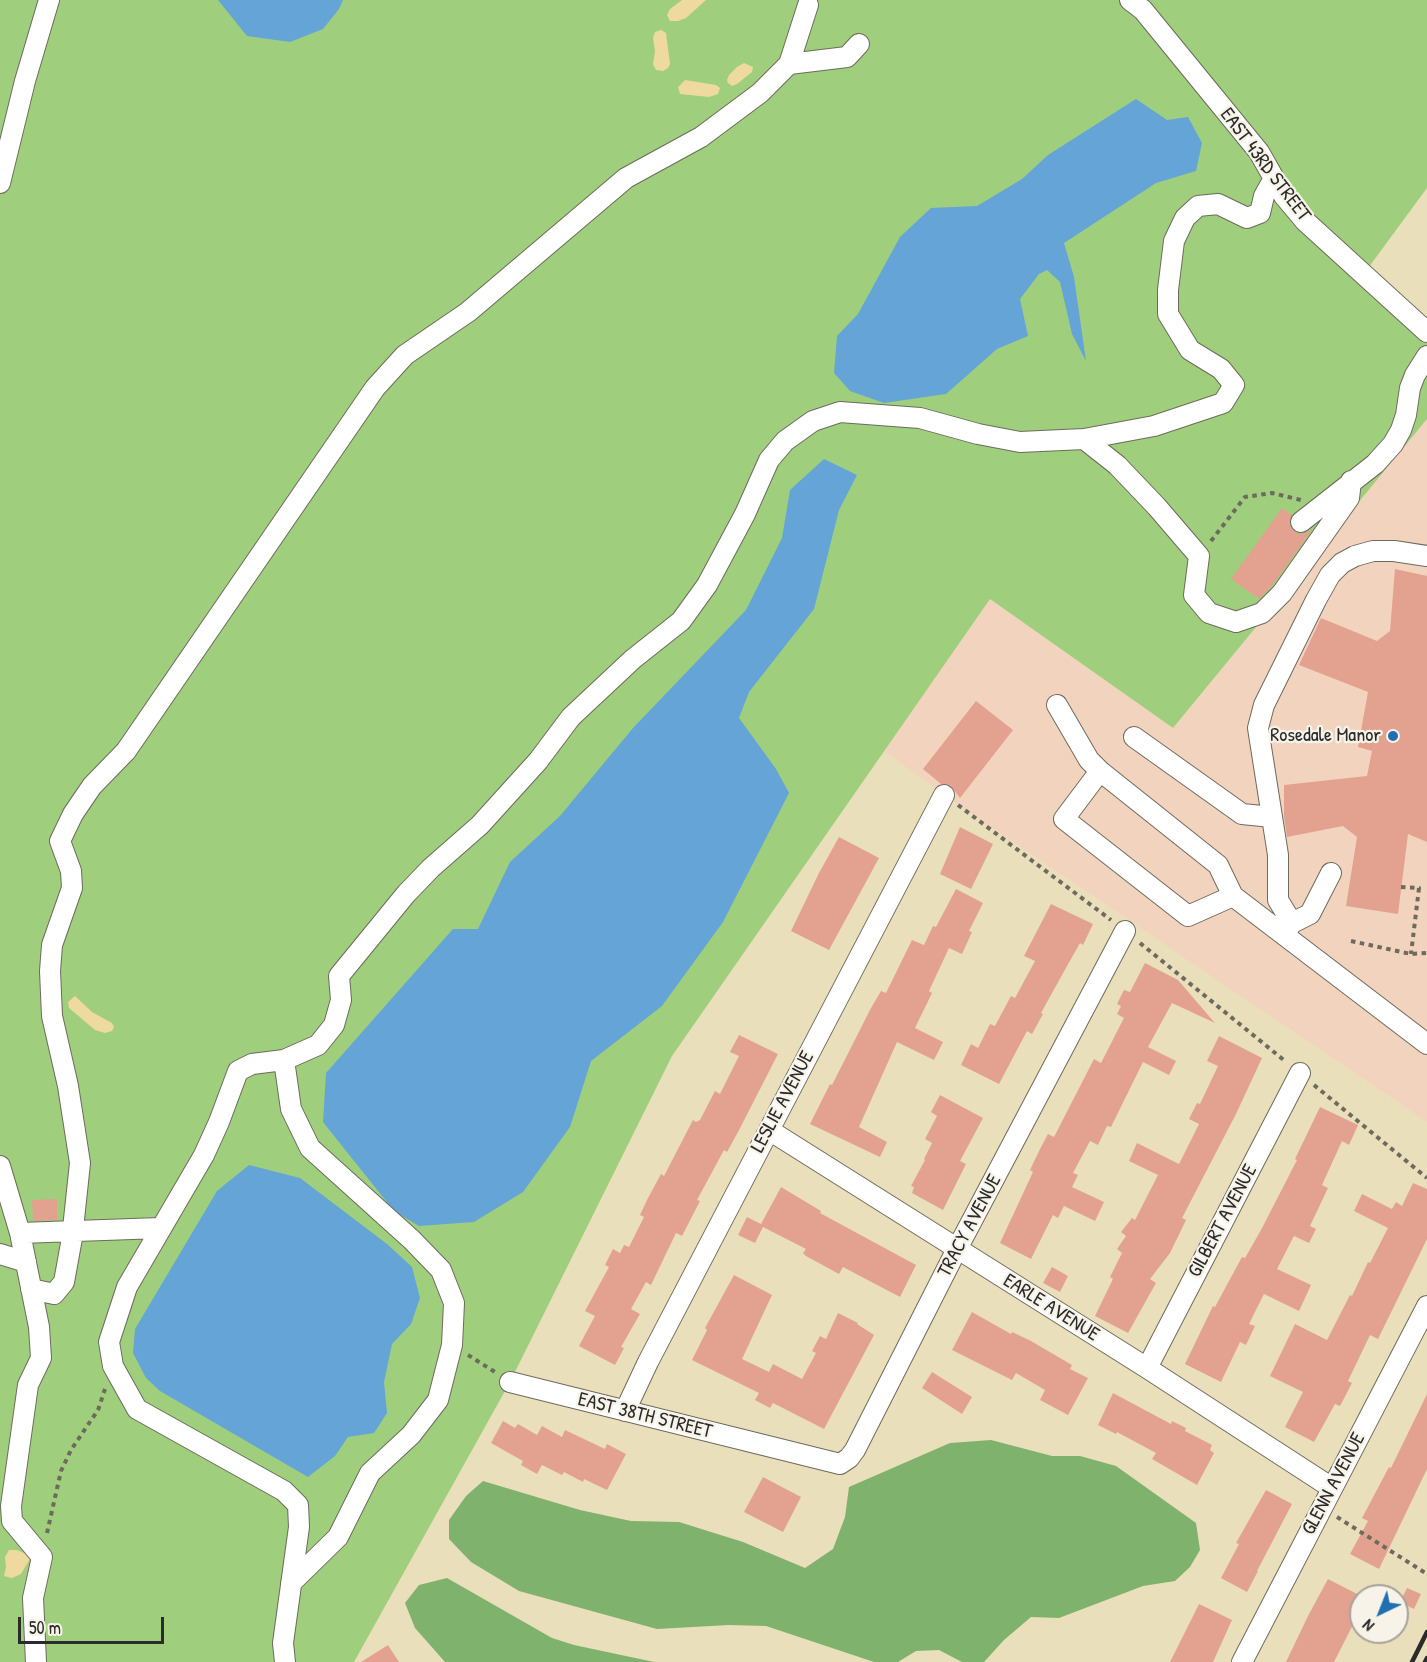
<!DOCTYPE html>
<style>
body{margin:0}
#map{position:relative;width:1427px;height:1662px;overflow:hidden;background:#eadfbb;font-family:"Patrick Hand",sans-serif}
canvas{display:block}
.north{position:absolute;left:1349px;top:1584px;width:60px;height:60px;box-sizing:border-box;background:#f7f3e8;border:2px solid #a5a39c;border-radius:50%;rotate:223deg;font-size:16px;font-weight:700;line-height:24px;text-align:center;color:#2b2b2b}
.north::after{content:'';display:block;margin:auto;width:21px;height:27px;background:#1f6fb2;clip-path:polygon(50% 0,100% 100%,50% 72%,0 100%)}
.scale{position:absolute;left:18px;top:1617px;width:146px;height:27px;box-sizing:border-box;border:3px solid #2b2b2b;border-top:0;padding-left:8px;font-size:18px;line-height:21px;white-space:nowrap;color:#2b2b2b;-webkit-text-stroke:4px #f7f3e8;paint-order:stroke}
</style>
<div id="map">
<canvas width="1427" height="1662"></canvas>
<div class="north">N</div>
<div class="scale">50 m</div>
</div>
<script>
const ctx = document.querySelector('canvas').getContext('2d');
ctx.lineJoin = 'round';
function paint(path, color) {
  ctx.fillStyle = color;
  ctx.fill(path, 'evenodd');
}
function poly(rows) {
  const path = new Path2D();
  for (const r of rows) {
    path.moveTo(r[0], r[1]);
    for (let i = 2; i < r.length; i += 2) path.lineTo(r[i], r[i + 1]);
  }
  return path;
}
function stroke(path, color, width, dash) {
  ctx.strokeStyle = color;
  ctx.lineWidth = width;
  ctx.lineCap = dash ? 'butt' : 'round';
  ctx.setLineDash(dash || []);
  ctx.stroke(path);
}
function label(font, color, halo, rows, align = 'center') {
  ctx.font = font + ' "Patrick Hand",sans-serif';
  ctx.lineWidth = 4.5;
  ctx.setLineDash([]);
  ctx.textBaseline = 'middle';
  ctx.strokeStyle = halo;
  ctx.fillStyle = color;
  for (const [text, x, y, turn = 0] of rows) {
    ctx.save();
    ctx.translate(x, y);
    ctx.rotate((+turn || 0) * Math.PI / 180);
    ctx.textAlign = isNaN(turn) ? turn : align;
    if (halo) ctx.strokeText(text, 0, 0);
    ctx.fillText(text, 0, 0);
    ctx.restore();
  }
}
const built = poly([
 [1427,419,1427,1122,957,804,884,751,990,598,1173,728]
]);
const green = poly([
 [0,0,1427,0,1427,188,1363,275,1427,332,1427,419,1173,728,990,599,672,1056,510,1382,354,1662,0,1662]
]);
const forest = poly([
 [991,1440,1052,1456,1080,1456,1116,1466,1196,1523,1200,1550,1190,1567,1175,1581,1143,1586,1059,1618,1031,1617,1004,1640,984,1662,962,1662,939,1650,916,1651,898,1662,874,1662,766,1626,729,1625,657,1629,519,1591,471,1562,449,1539,449,1520,466,1496,483,1481,580,1510,631,1521,679,1522,743,1542,805,1568,833,1549,845,1517,849,1487,950,1443],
 [447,1578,552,1638,574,1645,654,1662,445,1662,415,1628,405,1603,419,1585]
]);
const sand = poly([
 [682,0,706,0,686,18,678,21,670,21,667,15,670,9],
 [661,30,666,33,670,64,668,68,663,71,656,70,653,64,655,51,653,38,655,32],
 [744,63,753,67,752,72,737,84,732,86,728,83,727,80,729,75,737,67],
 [685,80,716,85,720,88,718,94,709,97,680,94,678,87],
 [75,996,92,1012,112,1023,114,1027,112,1031,105,1033,95,1030,69,1008,68,1002],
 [9,1550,17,1550,28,1555,30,1559,21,1574,12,1578,4,1576,6,1567,5,1557]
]);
const water = poly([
 [218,0,343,0,339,9,323,29,290,42,247,36],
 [1136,99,1167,120,1188,117,1202,143,1196,171,1156,183,1064,243,1074,277,1086,361,1072,334,1060,282,1047,270,1039,274,1020,299,1028,336,997,349,946,394,884,403,850,391,834,373,837,336,858,314,900,237,931,208,977,206,1022,179,1048,155],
 [824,459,857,475,839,510,814,609,749,692,739,718,776,769,789,793,723,922,662,1006,591,1061,570,1127,523,1192,474,1222,419,1226,394,1211,323,1122,326,1073,453,929,478,929,510,862,560,816,633,728,746,610,782,538,790,490],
 [249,1165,300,1178,387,1244,412,1267,420,1298,411,1324,392,1344,384,1382,387,1413,374,1433,348,1437,335,1456,308,1477,160,1391,146,1378,133,1353,135,1329,217,1191]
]);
const building = poly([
 [1282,508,1292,515,1289,524,1296,533,1303,534,1312,530,1271,587,1259,599,1231,579],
 [1395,569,1427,576,1427,842,1408,834,1398,914,1346,906,1357,837,1343,826,1287,837,1284,817,1284,785,1367,776,1372,751,1358,747,1368,692,1299,665,1321,618,1377,641,1390,631],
 [976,701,1013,730,960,798,950,785,941,784,923,769],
 [960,827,993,844,971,889,940,874],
 [839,837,879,858,829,950,791,931,819,873],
 [956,889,983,903,969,931,972,932,962,954,949,948,929,991,932,993,915,1028,943,1042,934,1060,897,1042,859,1127,887,1142,880,1157,810,1124,830,1084,832,1085,871,1008,881,991,886,993,912,940,924,945,933,926,936,927],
 [1051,904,1093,924,1083,945,1080,943,1062,975,1041,1013,1043,1014,1032,1034,1027,1031,999,1084,961,1065,971,1044,978,1048,990,1024,995,1026,1011,996,1015,998,1035,961,1024,956],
 [1145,963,1178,980,1215,1023,1172,1003,1148,1047,1176,1061,1169,1075,1143,1062,1111,1127,1107,1126,1098,1145,1090,1141,1073,1173,1078,1175,1072,1187,1104,1202,1095,1221,1064,1206,1058,1218,1053,1215,1031,1259,1000,1243,1033,1172,1030,1170,1040,1149,1048,1134,1054,1137,1094,1059,1101,1063,1124,1018,1117,1014,1121,1006,1117,1004,1124,990,1130,992],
 [739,1035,778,1054,738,1132,727,1152,724,1150,697,1200,700,1201,682,1236,676,1233,651,1285,646,1282,631,1309,640,1314,621,1347,624,1348,615,1365,579,1346,595,1316,585,1311,609,1267,605,1265,613,1249,620,1253,624,1245,629,1247,644,1217,640,1215,647,1200,661,1174,664,1176,693,1120,696,1122,700,1120,715,1091,720,1094,739,1056,730,1052],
 [1219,1036,1262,1058,1236,1114,1182,1218,1186,1220,1170,1253,1150,1279,1156,1283,1128,1333,1095,1316,1113,1279,1110,1277,1122,1253,1117,1249,1126,1236,1121,1232,1132,1218,1135,1220,1158,1175,1129,1161,1137,1143,1179,1164,1199,1124,1189,1119,1197,1103,1200,1104,1218,1066,1207,1061],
 [940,1095,983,1118,960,1161,966,1164,943,1210,912,1193,914,1187,911,1186,925,1160,924,1159,932,1143,925,1139,937,1116,931,1112],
 [1320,1107,1358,1125,1349,1145,1342,1141,1322,1185,1328,1188,1310,1226,1316,1229,1309,1243,1294,1236,1277,1269,1311,1285,1299,1311,1264,1294,1249,1324,1255,1326,1246,1345,1240,1342,1221,1382,1185,1364,1213,1306,1215,1307,1242,1257,1245,1258,1261,1230,1297,1160,1295,1159],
 [1413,1183,1427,1189,1427,1239,1378,1339,1370,1335,1348,1381,1352,1383,1340,1406,1335,1404,1314,1442,1285,1427,1303,1392,1270,1376,1295,1324,1327,1340,1350,1295,1352,1296,1368,1262,1370,1263,1388,1228,1354,1211,1362,1194,1392,1209,1396,1202,1402,1206],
 [781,1187,821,1211,820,1213,916,1265,900,1297,843,1267,839,1274,806,1256,803,1253,806,1249,763,1227,755,1243,738,1235,747,1217,761,1224],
 [57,1199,57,1220,33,1221,32,1200],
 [1052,1267,1068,1276,1060,1292,1043,1283],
 [734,1275,772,1295,742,1359,769,1372,773,1364,802,1379,816,1353,812,1351,820,1336,826,1339,838,1313,858,1323,857,1324,874,1335,824,1429,773,1403,770,1408,755,1400,759,1393,692,1360,707,1330,705,1328],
 [972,1312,1011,1334,1012,1332,1031,1341,1072,1365,1070,1369,1088,1378,1068,1415,1040,1400,1045,1390,1016,1373,1012,1380,952,1350],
 [932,1372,972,1397,962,1414,922,1388],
 [1113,1393,1171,1424,1172,1421,1186,1428,1185,1431,1212,1445,1210,1450,1214,1453,1197,1485,1152,1459,1156,1453,1117,1432,1116,1434,1098,1425],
 [1427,1394,1427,1469,1379,1569,1350,1554,1368,1521,1362,1518,1389,1467,1391,1468],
 [503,1421,515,1428,518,1424,537,1435,542,1426,562,1437,565,1430,605,1449,607,1444,626,1454,607,1490,584,1479,583,1482,564,1472,562,1475,542,1465,537,1474,521,1465,523,1461,491,1443],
 [763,1477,801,1497,783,1532,744,1512],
 [1266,1490,1292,1504,1257,1571,1258,1571,1247,1592,1221,1578,1239,1544,1236,1543],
 [1328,1579,1361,1596,1361,1609,1334,1662,1286,1662,1308,1616],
 [1407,1588,1421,1594,1414,1609,1400,1602],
 [1199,1604,1232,1620,1213,1662,1170,1662],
 [388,1645,399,1662,361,1662]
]);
const path = poly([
 [1211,541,1245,497,1272,493,1301,500],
 [958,805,1111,920],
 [1401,887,1419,888,1411,954],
 [1351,941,1411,954,1427,953],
 [1140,943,1285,1061],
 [1314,1085,1427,1178],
 [468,1355,495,1372],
 [1337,1517,1427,1574],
 [47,1533,61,1471,71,1450,98,1410,105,1389]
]);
const minor = poly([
 [1130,0,1143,10,1259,152,1284,196,1305,221,1427,332],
 [789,64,808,5],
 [0,183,25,81,49,0],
 [1084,439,1154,426,1223,403,1234,385,1221,369,1190,350,1168,314,1168,290,1174,241,1185,218,1198,206,1218,204,1247,218,1260,213,1264,196,1274,178],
 [1301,522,1375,464,1393,444,1401,430,1406,415,1410,388,1415,375,1427,356],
 [1057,705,1089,760,1100,771,1218,865,1233,896,1427,1044],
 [1134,737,1242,814,1272,817],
 [1100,771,1064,819,1188,916,1233,896],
 [1292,923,1310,914,1331,873],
 [1284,935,1292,923,1278,900,1278,855,1258,728,1264,705,1316,600,1330,575,1342,563,1355,556,1373,551,1394,551,1427,556],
 [284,1060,252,1064,238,1071,219,1122,204,1155,127,1287,109,1342,113,1366,137,1409,284,1491,298,1505,299,1527,283,1643,285,1662],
 [769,1130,1147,1368,1332,1488],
 [0,1166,20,1233,39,1327,41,1358,28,1385,11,1506,12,1521,42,1557,33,1598,36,1662],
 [20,1233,160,1228],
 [0,1254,26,1262],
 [31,1289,54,1294,64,1282,72,1238,80,1163,68,1086,52,1016,50,971,52,945,72,888,71,871,60,841,73,814,92,786,126,751,375,388,405,355,468,312,626,178,701,137,760,93,789,64,847,57,859,44],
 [1147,1368,1300,1073],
 [510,1382,840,1464,849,1458,855,1450,957,1249,1125,931],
 [625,1411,648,1362,944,795],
 [291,1583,338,1537,370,1473,411,1435,438,1400,452,1345,454,1303,441,1270,412,1240,310,1148,291,1109,284,1060,318,1045,334,1025,341,1000,339,976,406,894,431,868,480,825,538,761,571,717,633,659,681,621,707,585,745,514,769,460,785,441,813,421,840,412,920,418,978,434,1020,442,1084,439,1117,465,1157,507,1199,556,1194,595,1209,613,1236,622,1262,613,1282,593,1349,498,1351,481],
 [1242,1662,1427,1306]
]);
const rail = poly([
 [1412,1662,1427,1632],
 [1425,1662,1427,1658]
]);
const markers = [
 [1393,736,6,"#1f6fb2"]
];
const streetNames = [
 ["EAST 43RD STREET",1265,165,53],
 ["LESLIE AVENUE",783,1102,-62],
 ["GILBERT AVENUE",1223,1221,-62],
 ["TRACY AVENUE",970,1226,-62],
 ["EARLE AVENUE",1051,1308,32],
 ["EAST 38TH STREET",645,1416,14],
 ["GLENN AVENUE",1334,1484,-62]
];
const poiNames = [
 ["Rosedale Manor",1381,736]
];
paint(built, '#f2d4be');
paint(green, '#9fcf7d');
paint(forest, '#7fb26c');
paint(sand, '#eeda9e');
paint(water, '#64a4d7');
paint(building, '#e2a28f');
stroke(minor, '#6e6a5d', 22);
stroke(path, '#6e6a5d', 4, [4.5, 4.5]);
stroke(minor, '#fff', 20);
stroke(rail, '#2b2b2b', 4.5);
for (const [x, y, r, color] of markers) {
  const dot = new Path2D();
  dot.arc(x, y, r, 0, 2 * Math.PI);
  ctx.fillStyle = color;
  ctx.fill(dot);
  stroke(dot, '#f7f3e8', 2);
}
label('20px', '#2b2b2b', '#f7f3e8', streetNames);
label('20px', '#2b2b2b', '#f7f3e8', poiNames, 'right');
</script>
